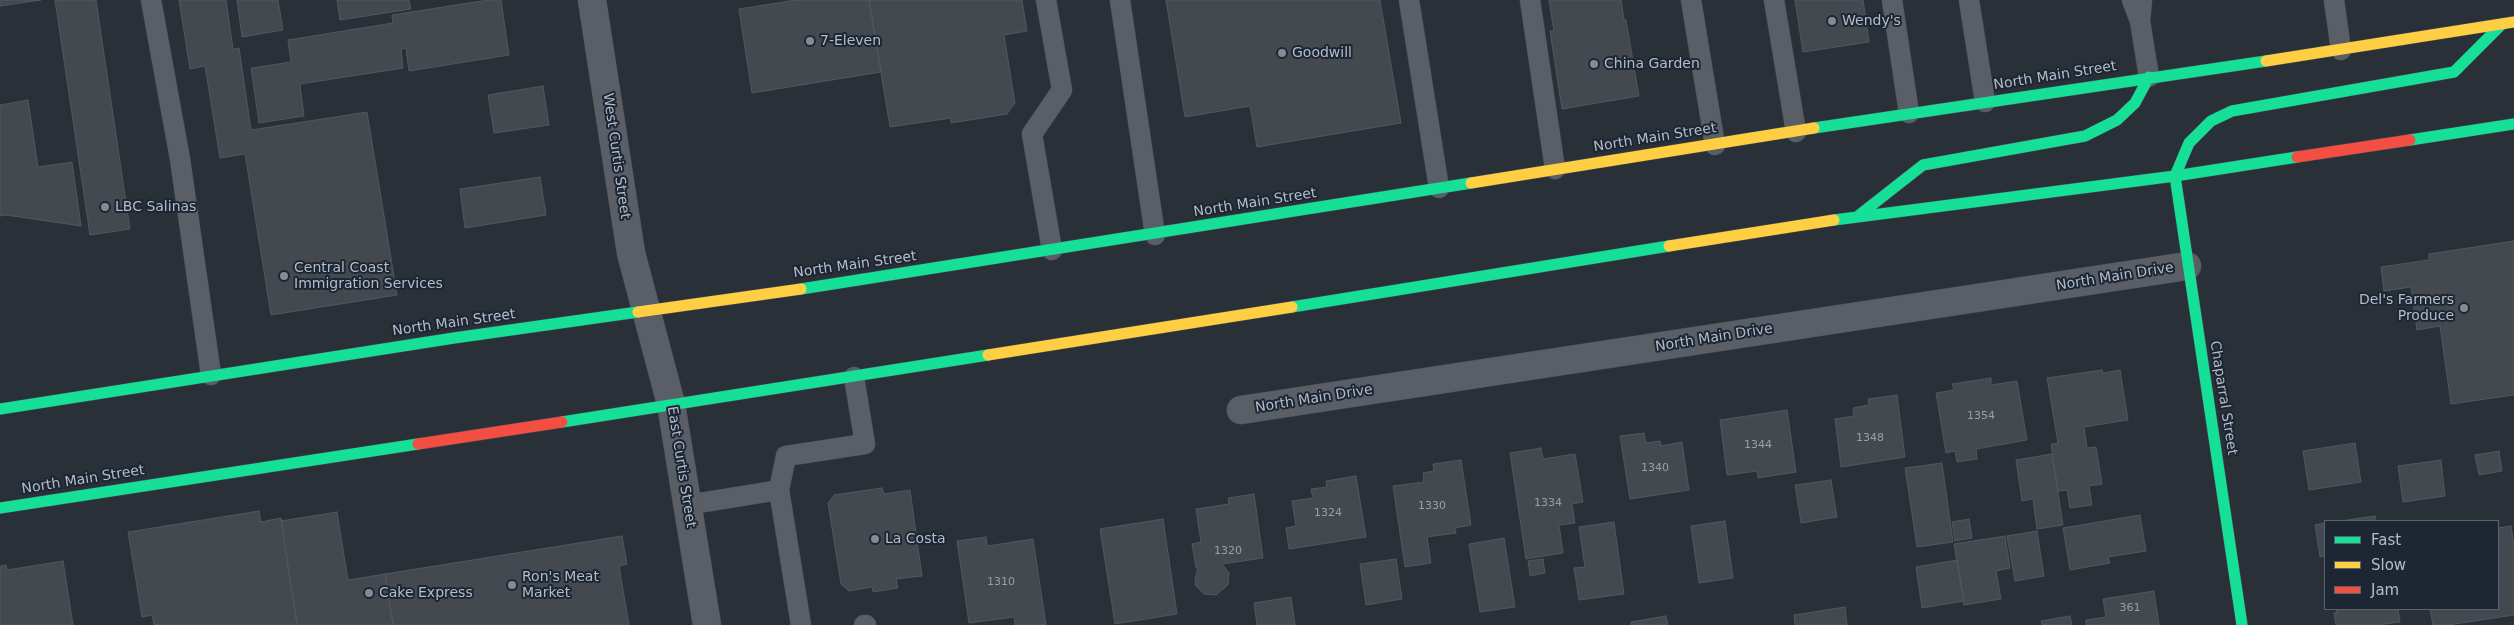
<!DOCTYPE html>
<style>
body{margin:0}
#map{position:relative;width:2514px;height:625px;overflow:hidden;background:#2a3038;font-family:"DejaVu Sans",sans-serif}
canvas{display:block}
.legend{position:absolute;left:2324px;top:520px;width:175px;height:90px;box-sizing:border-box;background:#1d2633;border:1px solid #59626f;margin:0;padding:6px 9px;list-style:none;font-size:15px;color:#b4bcc9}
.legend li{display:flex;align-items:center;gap:10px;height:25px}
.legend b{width:25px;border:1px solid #59626f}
</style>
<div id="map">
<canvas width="2514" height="625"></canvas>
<ul class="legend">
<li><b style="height:6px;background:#16e098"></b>Fast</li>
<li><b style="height:6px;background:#ffcf43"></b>Slow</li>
<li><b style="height:6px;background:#f24e42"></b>Jam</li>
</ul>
</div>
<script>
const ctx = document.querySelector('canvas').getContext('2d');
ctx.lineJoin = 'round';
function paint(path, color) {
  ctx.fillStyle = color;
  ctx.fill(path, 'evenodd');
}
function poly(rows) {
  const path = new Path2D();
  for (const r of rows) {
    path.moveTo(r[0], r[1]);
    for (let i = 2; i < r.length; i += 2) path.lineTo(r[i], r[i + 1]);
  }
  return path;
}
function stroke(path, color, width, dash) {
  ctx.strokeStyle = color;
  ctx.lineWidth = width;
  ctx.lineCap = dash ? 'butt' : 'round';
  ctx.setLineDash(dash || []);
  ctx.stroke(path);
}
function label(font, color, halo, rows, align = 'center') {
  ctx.font = font + ' "DejaVu Sans",sans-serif';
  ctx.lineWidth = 4;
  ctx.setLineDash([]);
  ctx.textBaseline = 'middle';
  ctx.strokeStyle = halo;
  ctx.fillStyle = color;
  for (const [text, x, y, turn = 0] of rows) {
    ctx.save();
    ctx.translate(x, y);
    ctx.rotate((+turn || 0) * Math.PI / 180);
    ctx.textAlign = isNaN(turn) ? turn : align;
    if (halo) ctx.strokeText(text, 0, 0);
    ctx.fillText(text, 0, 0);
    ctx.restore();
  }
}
const building = poly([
 [0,0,41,0,0,6,0,0],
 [55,0,96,0,130,229,90,235,55,0],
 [179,0,226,0,233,49,239,48,251,130,367,112,397,295,271,315,245,154,220,158,205,66,190,69,179,0],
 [237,0,278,0,283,30,242,37,237,0],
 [337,0,409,0,411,9,340,20,337,0],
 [488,0,501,0,509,55,409,71,406,48,401,49,403,68,300,84,304,116,259,123,251,68,291,62,288,40,393,23,392,15,488,0],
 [796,0,869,0,881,72,752,93,739,9,796,0],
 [869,0,1022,0,1027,31,1004,35,1015,103,1007,114,951,123,951,118,890,127,869,0],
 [1166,0,1380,0,1401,123,1257,147,1250,106,1185,117,1166,0],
 [1549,0,1621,0,1624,20,1626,20,1639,96,1562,109,1550,31,1554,31,1549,0],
 [1795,0,1863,0,1869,42,1803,52,1795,0],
 [543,86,549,125,494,133,488,95,543,86],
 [28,100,38,167,72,162,81,226,6,215,0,216,0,105,28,100],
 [540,177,546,215,465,228,460,189,540,177],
 [2514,241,2514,395,2451,404,2440,326,2417,330,2411,287,2384,291,2381,267,2429,260,2429,254,2514,241],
 [2102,370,2103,373,2120,370,2128,420,2084,427,2087,448,2096,447,2102,484,2089,486,2092,505,2070,508,2067,490,2058,491,2051,444,2058,443,2047,378,2102,370],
 [1991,378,1991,385,2017,381,2027,440,1976,449,1977,459,1957,462,1955,451,1946,453,1936,393,1954,390,1952,384,1991,378],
 [1897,395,1905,457,1841,467,1835,419,1854,416,1853,408,1869,405,1868,399,1897,395],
 [1787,410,1796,472,1758,478,1757,471,1727,475,1720,420,1787,410],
 [1644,433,1646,443,1660,441,1661,446,1682,442,1689,490,1630,499,1620,436,1644,433],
 [2355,443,2361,482,2309,490,2303,451,2355,443],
 [1541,448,1543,459,1575,454,1583,502,1572,504,1575,523,1559,525,1563,553,1526,559,1510,453,1541,448],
 [2499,451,2502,471,2479,475,2475,455,2499,451],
 [2052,454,2063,525,2037,529,2033,499,2022,501,2016,460,2052,454],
 [1461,460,1471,525,1455,528,1456,533,1427,537,1431,563,1405,567,1393,486,1424,482,1423,473,1434,471,1433,464,1461,460],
 [2441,460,2445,496,2403,502,2398,466,2441,460],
 [1942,463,1953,542,1917,547,1905,468,1942,463],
 [1356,476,1366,537,1289,549,1286,528,1296,526,1292,501,1313,498,1311,489,1327,487,1326,481,1356,476],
 [1831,480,1837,517,1801,523,1795,485,1831,480],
 [882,488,884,494,910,490,922,576,896,579,898,588,873,592,872,587,849,591,841,584,828,503,834,495,882,488],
 [1254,494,1263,558,1222,564,1229,573,1228,585,1216,595,1204,594,1196,586,1195,580,1198,568,1196,568,1192,544,1201,542,1196,509,1229,504,1228,498,1254,494],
 [259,511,261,522,281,518,297,625,154,625,152,615,142,617,128,532,259,511],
 [337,512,348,580,385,574,393,625,297,625,281,521,337,512],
 [2140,515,2146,551,2108,557,2110,563,2070,570,2063,528,2140,515],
 [2375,516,2376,521,2340,521,2375,516],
 [1163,519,1177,614,1115,624,1100,529,1163,519],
 [1969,519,1972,538,1955,541,1952,522,1969,519],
 [1725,521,1733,578,1699,583,1691,526,1725,521],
 [1614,522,1624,594,1579,600,1574,568,1585,567,1579,527,1614,522],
 [2325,523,2325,556,2320,557,2315,525,2325,523],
 [2511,526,2514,547,2514,615,2448,625,2433,625,2430,609,2498,609,2498,528,2511,526],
 [2037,531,2044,576,2015,581,2007,536,2037,531],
 [622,536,627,564,619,566,629,625,393,625,385,574,622,536],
 [2005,536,2010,568,1996,571,2001,599,1964,605,1954,544,2005,536],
 [986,537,987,546,1033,539,1046,625,1015,625,1014,617,969,623,957,541,986,537],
 [1504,538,1515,607,1480,612,1469,544,1504,538],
 [1396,559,1402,599,1366,605,1360,564,1396,559],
 [1543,559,1545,573,1530,576,1528,561,1543,559],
 [1957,560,1964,601,1922,608,1916,567,1957,560],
 [63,561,73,625,0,625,0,566,6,565,7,570,63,561],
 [2154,591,2159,625,2086,625,2086,620,2106,617,2103,599,2154,591],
 [1291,597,1295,625,1257,625,1254,603,1291,597],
 [1845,607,1847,625,1795,625,1794,615,1845,607],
 [2336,609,2398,609,2400,622,2378,625,2336,625,2334,613,2337,613,2336,609],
 [1666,616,1668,625,1631,625,1631,622,1666,616],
 [2070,616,2072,625,2042,625,2041,621,2070,616]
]);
const lane = poly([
 [151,0,180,159,211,375],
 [1046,0,1062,90,1032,134,1052,250],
 [1120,0,1155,235],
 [1409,0,1439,188],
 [1530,0,1555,169],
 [1691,0,1715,145],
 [1774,0,1796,132],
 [1892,0,1909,113],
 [1969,0,1985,102],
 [2132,0,2140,21,2142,0],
 [2334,0,2341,50],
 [2140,21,2149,77],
 [779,490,786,456,865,444,854,377],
 [687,505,779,490,801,625],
 [864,625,866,625]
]);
const street = poly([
 [592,0,631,253,671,404,707,625],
 [1241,410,2187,266]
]);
const fast = poly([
 [1814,128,2266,61],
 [2410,140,2514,124],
 [2175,176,2242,625],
 [2175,176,2189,143,2211,121,2232,111,2454,72,2502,24],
 [1858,216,1923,165,2085,136,2117,120,2135,103,2149,77],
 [1834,220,2175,176,2297,157],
 [801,289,1471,183],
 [1292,307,1669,246],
 [0,409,454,338,638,312],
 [562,422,988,355],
 [0,508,418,444]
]);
const slow = poly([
 [2266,61,2514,22],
 [1471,183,1814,128],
 [1669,246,1834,220],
 [638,312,801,289],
 [988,355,1292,307]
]);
const jam = poly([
 [2297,157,2410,140],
 [418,444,562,422]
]);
const markers = [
 [1832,21,5,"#848b96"],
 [810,41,5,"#848b96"],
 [1282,53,5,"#848b96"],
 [1594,64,5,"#848b96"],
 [105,207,5,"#848b96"],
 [284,276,5,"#848b96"],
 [2464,308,5,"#848b96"],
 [875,539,5,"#848b96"],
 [512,585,5,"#848b96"],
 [369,593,5,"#848b96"]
];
const numberNames = [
 ["1354",1981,416],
 ["1348",1870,438],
 ["1344",1758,445],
 ["1340",1655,468],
 ["1334",1548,503],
 ["1330",1432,506],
 ["1324",1328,513],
 ["1320",1228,551],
 ["1310",1001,582],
 ["361",2130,608]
];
const poiNames = [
 ["Wendy's",1842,21],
 ["7-Eleven",820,41],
 ["Goodwill",1292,53],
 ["China Garden",1604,64],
 ["LBC Salinas",115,207],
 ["Central Coast",294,268],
 ["Immigration Services",294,284],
 ["Del's Farmers",2454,300,"right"],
 ["Produce",2454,316,"right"],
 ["La Costa",885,539],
 ["Ron's Meat",522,577],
 ["Market",522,593],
 ["Cake Express",379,593]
];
const streetNames = [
 ["North Main Street",2055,76,-9],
 ["North Main Street",1655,138,-9],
 ["West Curtis Street",616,156,82],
 ["North Main Street",1255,203,-9],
 ["North Main Street",855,265,-8],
 ["North Main Drive",2115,277,-9],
 ["North Main Street",454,323,-8],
 ["North Main Drive",1714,338,-9],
 ["Chaparral Street",2223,398,81],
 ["North Main Drive",1314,399,-9],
 ["East Curtis Street",681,467,81],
 ["North Main Street",83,480,-9]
];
paint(building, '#444950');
stroke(building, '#52575f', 1);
stroke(lane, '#484c53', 21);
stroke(street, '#484c53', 29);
stroke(fast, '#484c53', 12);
stroke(slow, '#484c53', 12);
stroke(jam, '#484c53', 12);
stroke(lane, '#5a5e66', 20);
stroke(street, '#5a5e66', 28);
stroke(fast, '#16e098', 11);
stroke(slow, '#ffcf43', 11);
stroke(jam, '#f24e42', 11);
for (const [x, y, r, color] of markers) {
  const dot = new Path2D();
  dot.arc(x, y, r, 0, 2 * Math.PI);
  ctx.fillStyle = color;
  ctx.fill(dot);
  stroke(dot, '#1d2633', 2);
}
label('11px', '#989fab', null, numberNames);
label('14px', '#b4bcc9', '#1d2633', poiNames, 'left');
label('14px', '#b4bcc9', '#1d2633', streetNames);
</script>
